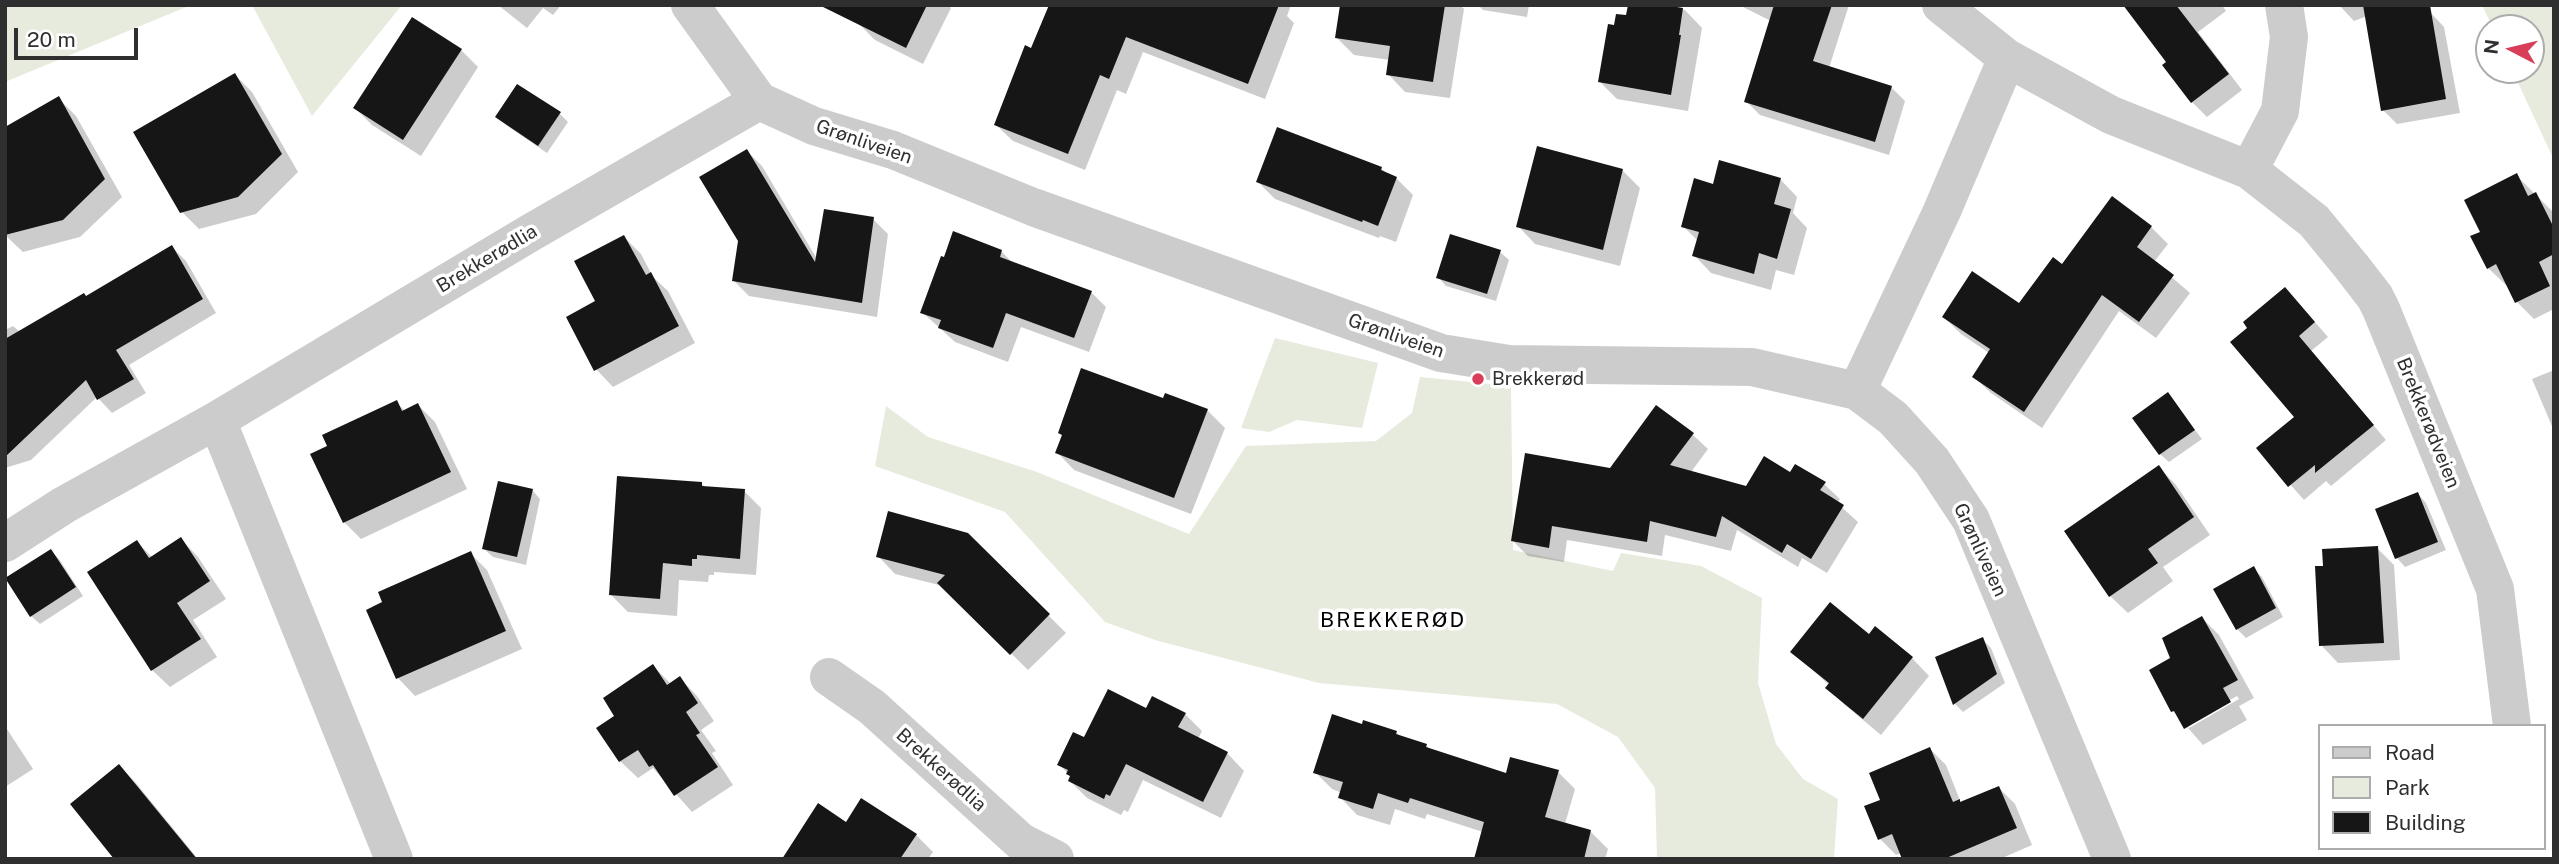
<!DOCTYPE html>
<meta charset="utf-8">
<style>
body{margin:0}
#map{position:relative;width:2559px;height:864px;overflow:hidden;background:#fff;font-family:"Public Sans",sans-serif}
canvas{display:block}
.frame{position:absolute;inset:0;border:7px solid #2f2f2f;pointer-events:none}
.legend{position:absolute;left:2318px;top:724px;width:228px;height:126px;box-sizing:border-box;background:#fff;border:2px solid #acacac;margin:0;padding:9px 12px;list-style:none;font-size:21px;color:#2f2f2f}
.legend li{display:flex;align-items:center;gap:14px;height:35px}
.legend b{width:35px;border:2px solid #acacac}
.north{position:absolute;left:2475px;top:14px;width:70px;height:70px;box-sizing:border-box;background:#fff;border:2px solid #acacac;border-radius:50%;rotate:277deg;font-size:19px;font-weight:700;line-height:28px;text-align:center;color:#2f2f2f}
.north::after{content:'';display:block;margin:auto;width:24px;height:32px;background:#d93e59;clip-path:polygon(50% 0,100% 100%,50% 72%,0 100%)}
.scale{position:absolute;left:14px;top:28px;width:124px;height:32px;box-sizing:border-box;border:4px solid #2f2f2f;border-top:0;padding-left:9px;font-size:21px;line-height:24px;white-space:nowrap;color:#2f2f2f;-webkit-text-stroke:5px #fff;paint-order:stroke}
</style>
<div id="map">
<canvas width="2559" height="864"></canvas>
<div class="frame"></div>
<ul class="legend">
<li><b style="height:9px;background:#ccc"></b>Road</li>
<li><b style="height:19px;background:#e6ebde"></b>Park</li>
<li><b style="height:19px;background:#161616"></b>Building</li>
</ul>
<div class="north">N</div>
<div class="scale">20 m</div>
</div>
<script>
const ctx = document.querySelector('canvas').getContext('2d');
ctx.lineJoin = 'round';
function paint(path, color) {
  ctx.fillStyle = color;
  ctx.fill(path, 'evenodd');
}
function poly(rows) {
  const path = new Path2D();
  for (const r of rows) {
    path.moveTo(r[0], r[1]);
    for (let i = 2; i < r.length; i += 2) path.lineTo(r[i], r[i + 1]);
  }
  return path;
}
function stroke(path, color, width, dash) {
  ctx.strokeStyle = color;
  ctx.lineWidth = width;
  ctx.lineCap = dash ? 'butt' : 'round';
  ctx.setLineDash(dash || []);
  ctx.stroke(path);
}
function label(font, color, halo, rows, align = 'center') {
  ctx.font = font + ' "Public Sans",sans-serif';
  ctx.lineWidth = 7;
  ctx.setLineDash([]);
  ctx.textBaseline = 'middle';
  ctx.strokeStyle = halo;
  ctx.fillStyle = color;
  for (const [text, x, y, turn = 0] of rows) {
    ctx.save();
    ctx.translate(x, y);
    ctx.rotate((+turn || 0) * Math.PI / 180);
    ctx.textAlign = isNaN(turn) ? turn : align;
    if (halo) ctx.strokeText(text, 0, 0);
    ctx.fillText(text, 0, 0);
    ctx.restore();
  }
}
const green = poly([
 [5,5,191,5,5,82],
 [252,5,402,5,312,116],
 [2482,5,2554,5,2554,160,2512,70,2531,70,2531,28,2493,28],
 [1275,338,1378,363,1362,428,1297,420,1269,432,1241,428],
 [1420,377,1511,386,1513,550,1613,571,1621,553,1701,566,1762,598,1758,683,1776,744,1803,779,1838,799,1834,859,1657,859,1655,788,1618,737,1557,704,1319,683,1155,640,1105,622,1005,512,875,466,886,406,928,437,1037,472,1189,534,1246,446,1376,441,1412,413]
]);
const shadow = poly([
 [498,5,561,5,553,15,543,8,527,28],
 [827,5,948,5,951,8,923,64,875,40,860,25],
 [1050,5,1291,5,1287,16,1294,23,1265,99,1143,52,1126,94,1117,90,1085,170,1013,141,996,125,1032,50],
 [1342,5,1460,5,1464,9,1450,98,1405,92,1388,74,1390,60,1354,55,1337,38],
 [1478,5,1529,5,1527,17,1483,10],
 [1655,5,1685,10,1702,28,1688,111,1617,99,1600,82,1615,27,1628,17],
 [1739,5,1849,5,1829,68,1891,87,1905,101,1889,155,1760,115,1746,101,1771,21],
 [2125,5,2222,5,2226,11,2198,32,2242,90,2207,117,2192,102,2164,65,2168,62],
 [2339,5,2411,5,2430,12,2444,27,2460,113,2397,124,2383,110,2367,16,2354,21],
 [461,50,478,67,421,156,372,125,355,108],
 [235,75,252,92,298,172,256,214,199,229,182,212],
 [59,99,76,116,122,197,80,237,23,252,5,235],
 [560,114,568,122,547,153,506,125,497,117],
 [747,151,762,166,817,259,873,219,888,234,877,317,749,296,733,280,739,241],
 [1381,168,1388,175,1396,178,1413,195,1396,242,1380,236,1379,238,1275,199,1258,182],
 [1622,170,1640,188,1620,266,1535,244,1518,226],
 [2516,175,2554,213,2554,309,2534,319,2517,302,2508,284,2506,285,2488,268,2482,232],
 [1780,179,1797,197,1793,213,1807,228,1794,275,1776,270,1771,290,1711,273,1694,255,1698,241,1683,226,1714,186],
 [2112,198,2151,227,2168,244,2154,262,2190,293,2156,338,2119,311,2042,428,1991,393,1974,377,1989,353,1961,334,1944,317,2019,305,2062,266],
 [624,237,641,254,653,277,668,291,695,343,613,387,596,369,597,302],
 [172,247,186,261,216,313,129,365,146,393,112,413,97,397,31,460,5,468,5,330,13,326,20,332,86,298],
 [1001,251,1014,264,1091,292,1106,307,1089,352,1021,327,1008,362,955,342,922,312],
 [1500,252,1509,260,1496,301,1446,286,1438,277],
 [2299,304,2328,337,2311,351,2386,440,2331,486,2326,481,2304,500,2258,448,2297,417],
 [2554,370,2554,431,2532,379],
 [2168,395,2202,439,2169,462,2160,454],
 [1164,400,1207,410,1225,428,1191,514,1074,470,1057,452,1063,436,1060,433],
 [396,402,405,411,418,405,435,422,467,489,361,539,344,522,329,447],
 [1692,434,1708,449,1691,472,1747,488,1791,474,1824,484,1840,499,1837,503,1858,522,1827,573,1802,558,1798,567,1737,530,1731,551,1665,535,1662,556,1567,540,1564,562,1528,556,1513,541,1611,470],
 [2159,467,2176,485,2210,535,2163,567,2173,581,2128,613,2110,596],
 [701,483,706,488,744,491,761,508,756,575,714,572,714,575,709,575,708,582,679,580,677,616,628,612,611,595],
 [532,490,540,499,526,565,493,557,484,549],
 [2418,494,2426,503,2446,550,2405,567,2397,558],
 [967,534,1066,633,1028,670,943,586,895,574,878,556],
 [181,539,198,557,226,599,193,620,217,657,170,687,152,670,89,573,137,542,153,558],
 [2377,548,2394,565,2400,660,2338,663,2321,645],
 [51,551,59,559,83,596,40,624,31,616],
 [470,553,487,570,522,649,415,696,398,678,368,611],
 [2254,569,2262,577,2283,617,2246,638,2237,629],
 [2202,618,2219,635,2254,698,2239,706,2247,720,2203,745,2173,711,2172,658],
 [2237,696,2239,699,2189,728,2186,725],
 [1870,636,1912,658,1929,676,1881,735,1845,705,1828,688,1829,685,1792,651],
 [1982,639,1991,648,2005,683,1963,712,1955,704],
 [653,666,671,684,680,678,697,696,714,721,701,730,716,751,712,753,733,785,692,812,653,768,638,778,620,761,599,729,617,717],
 [1147,710,1185,714,1202,731,1198,739,1227,753,1244,771,1221,818,1143,780,1128,812,1124,810,1121,815,1087,798,1070,781,1071,777,1059,764,1085,740],
 [5,726,33,769,5,787],
 [1363,726,1396,732,1401,737,1426,745,1431,751,1507,775,1558,772,1575,789,1565,824,1591,832,1608,849,1605,859,1476,859,1483,832,1427,814,1425,819,1395,809,1390,825,1357,815,1340,797,1342,793,1332,789,1315,772],
 [1930,749,1946,765,1961,803,1999,788,2015,804,2032,845,2000,859,1904,859,1902,853,1896,855,1880,839,1882,801],
 [119,766,136,783,198,859,117,859],
 [847,824,916,835,933,852,928,859,797,859]
]);
const building = poly([
 [819,5,927,5,906,48],
 [1049,5,1279,5,1248,84,1126,37,1109,79,1100,75,1068,154,994,125,1025,45,1031,48],
 [1340,5,1445,5,1433,82,1386,75,1390,46,1335,38],
 [1628,5,1665,5,1683,8,1679,35,1681,35,1671,95,1598,82,1608,24,1614,25,1616,14,1626,15],
 [1774,5,1832,5,1813,61,1892,86,1875,142,1744,102],
 [2123,5,2176,5,2229,74,2191,103,2162,65,2166,62],
 [2363,5,2430,5,2446,99,2381,111],
 [412,17,462,49,403,140,353,108],
 [235,73,282,154,238,197,180,213,133,132],
 [517,84,561,112,538,146,495,117],
 [59,96,105,179,63,220,5,235,5,127],
 [1277,127,1382,167,1381,170,1397,177,1378,226,1363,220,1362,222,1256,182],
 [1537,146,1623,169,1603,250,1516,227],
 [747,149,815,262,824,209,874,217,862,303,732,281,738,241,699,177],
 [1719,160,1781,178,1774,204,1791,209,1777,259,1759,253,1754,274,1692,256,1699,232,1681,227,1694,178,1713,184],
 [2517,173,2528,196,2536,192,2554,228,2554,254,2539,262,2550,286,2515,303,2496,264,2487,269,2470,236,2480,232,2464,200],
 [2112,196,2152,226,2137,247,2174,275,2139,322,2102,295,2024,412,1972,377,1990,349,1942,317,1972,271,2019,303,2053,257,2062,264],
 [953,231,1002,250,1000,257,1092,291,1074,338,1006,313,993,348,938,328,941,320,920,313,941,256,944,257],
 [1450,234,1501,250,1487,294,1436,278],
 [624,235,646,275,651,272,679,326,594,371,566,317,595,301,574,261],
 [172,245,203,299,116,350,134,379,97,400,86,380,5,457,5,339,84,293,86,296],
 [2285,287,2315,322,2299,336,2374,425,2315,473,2315,465,2288,487,2256,448,2294,417,2230,342,2247,328,2243,322],
 [1081,368,1163,398,1165,393,1208,409,1174,498,1055,453,1062,435,1058,433],
 [2168,392,2195,430,2159,455,2132,418],
 [397,400,402,411,418,403,451,472,343,523,310,454,327,446,322,435],
 [1656,405,1694,433,1670,465,1746,486,1764,456,1790,472,1795,464,1826,482,1820,490,1844,505,1811,559,1787,544,1782,553,1722,516,1716,537,1650,521,1647,542,1552,526,1549,548,1511,541,1525,453,1610,468],
 [2159,465,2194,517,2148,549,2158,563,2109,597,2064,531],
 [617,476,702,482,702,486,745,489,740,559,697,555,697,559,692,559,692,566,663,563,660,599,609,595],
 [498,481,533,489,517,557,482,549],
 [2418,492,2438,542,2395,559,2375,509],
 [888,511,968,533,1050,614,1010,655,937,583,945,575,876,557],
 [181,537,210,581,177,603,201,639,151,671,87,572,137,540,149,558],
 [2378,546,2384,643,2319,646,2315,566,2323,566,2322,549],
 [51,549,76,587,30,617,5,578],
 [471,551,506,631,396,679,366,610,382,602,378,592],
 [2254,566,2276,608,2236,630,2213,589],
 [1830,602,1869,634,1875,626,1913,657,1863,719,1825,688,1829,683,1790,652],
 [2202,616,2238,680,2223,688,2231,702,2184,729,2174,711,2171,712,2149,670,2170,658,2162,638],
 [1983,637,1997,674,1953,705,1935,657],
 [653,664,667,685,680,676,698,703,686,712,700,733,696,735,718,767,674,796,653,765,649,767,638,750,619,762,596,728,614,716,603,698],
 [1108,689,1146,708,1152,696,1186,713,1178,727,1228,752,1203,802,1126,764,1110,796,1106,794,1104,799,1068,781,1070,776,1066,774,1068,770,1057,765,1073,732,1084,737],
 [1332,714,1362,724,1363,720,1397,731,1396,734,1427,744,1426,747,1506,773,1510,757,1559,770,1545,817,1591,830,1584,859,1474,859,1484,822,1410,798,1408,803,1378,793,1373,809,1338,798,1343,782,1313,773],
 [1930,747,1953,802,1960,799,1960,802,1999,786,2017,828,1944,859,1902,859,1892,834,1878,840,1864,806,1880,800,1869,773],
 [119,764,197,859,114,859,70,804],
 [861,798,917,834,900,859,782,859,818,803,846,822]
]);
const street = poly([
 [690,5,759,101,814,126,893,150,1033,207,1441,353,1509,364,1752,367,1857,391,1893,418,1932,461,1971,520,2112,859],
 [1941,5,2007,58,2111,115,2249,170,2314,221,2351,266,2375,297,2381,309,2495,589,2512,726],
 [2249,170,2280,111,2289,37,2284,5],
 [1857,391,1942,211,2007,58],
 [217,420,394,859],
 [5,543,64,505,217,420,530,233,759,101],
 [829,677,872,707,1021,842,1055,859]
]);
const markers = [
 [1478,379,7,"#d93e59"]
];
const streetNames = [
 ["Grønliveien",864,142,19],
 ["Brekkerødlia",487,259,-31],
 ["Grønliveien",1396,336,19],
 ["Brekkerødveien",2428,423,68],
 ["Grønliveien",1980,550,65],
 ["Brekkerødlia",941,770,42]
];
const poiNames = [
 ["Brekkerød",1492,379]
];
const neighbourhoodNames = [
 ["BREKKERØD",1393,621]
];
paint(green, '#e6ebde');
paint(shadow, '#0003');
paint(building, '#161616');
stroke(street, '#ccc', 38);
for (const [x, y, r, color] of markers) {
  const dot = new Path2D();
  dot.arc(x, y, r, 0, 2 * Math.PI);
  ctx.fillStyle = color;
  ctx.fill(dot);
  stroke(dot, '#fff', 2.5);
}
label('19px', '#2f2f2f', '#fff', streetNames);
label('19px', '#2f2f2f', '#fff', poiNames, 'left');
ctx.letterSpacing = '2px';
label('21px', '#000', '#fff', neighbourhoodNames);
ctx.letterSpacing = '0px';
</script>
